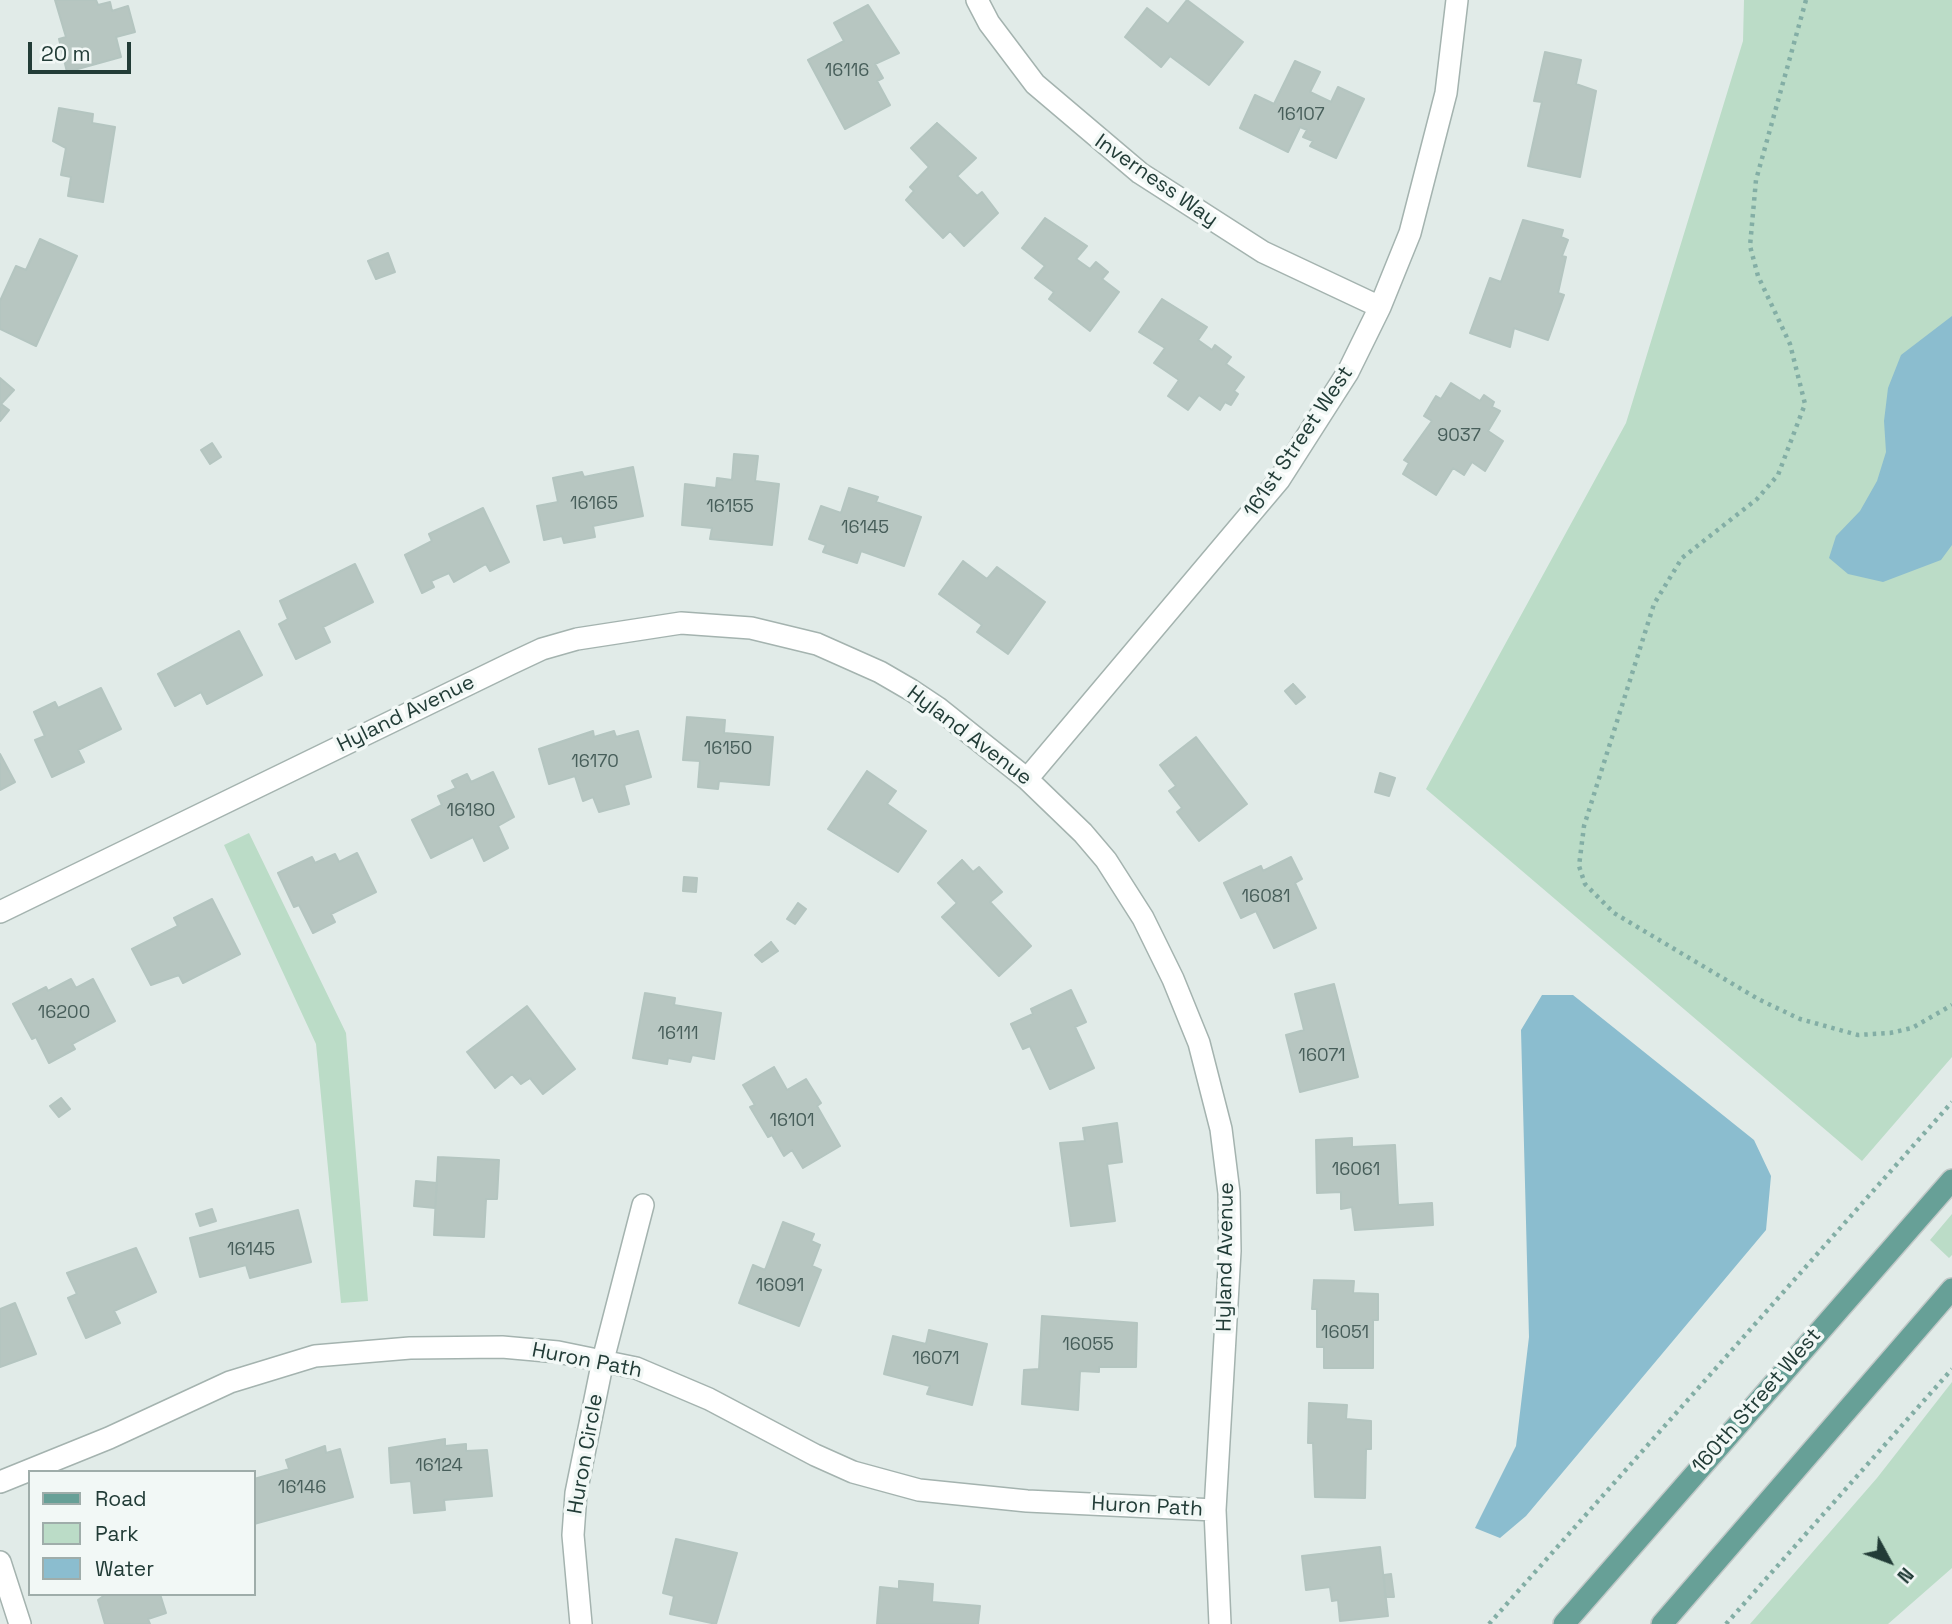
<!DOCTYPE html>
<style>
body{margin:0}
#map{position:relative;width:1952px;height:1624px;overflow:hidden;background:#e1ebe8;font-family:"Space Grotesk",sans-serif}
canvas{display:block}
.legend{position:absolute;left:28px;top:1470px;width:228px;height:126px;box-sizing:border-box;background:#f2f8f6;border:2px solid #9fadaa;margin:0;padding:9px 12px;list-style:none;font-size:21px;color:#223c37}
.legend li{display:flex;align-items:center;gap:14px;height:35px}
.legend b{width:35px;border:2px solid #9fadaa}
.north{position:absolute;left:1854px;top:1526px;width:70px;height:70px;-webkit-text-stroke:5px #f2f8f6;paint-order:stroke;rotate:131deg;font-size:19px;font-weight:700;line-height:28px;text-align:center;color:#223c37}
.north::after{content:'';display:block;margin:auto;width:24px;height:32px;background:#223c37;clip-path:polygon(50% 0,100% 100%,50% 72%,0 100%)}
.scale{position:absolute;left:28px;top:42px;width:103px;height:32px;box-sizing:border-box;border:4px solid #223c37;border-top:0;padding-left:9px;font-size:21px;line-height:24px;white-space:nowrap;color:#223c37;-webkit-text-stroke:5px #f2f8f6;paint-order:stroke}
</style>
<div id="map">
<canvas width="1952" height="1624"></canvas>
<ul class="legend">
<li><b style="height:9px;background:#67a097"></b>Road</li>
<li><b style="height:19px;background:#bbdcc7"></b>Park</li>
<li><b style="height:19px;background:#8bbdcf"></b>Water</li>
</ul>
<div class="north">N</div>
<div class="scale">20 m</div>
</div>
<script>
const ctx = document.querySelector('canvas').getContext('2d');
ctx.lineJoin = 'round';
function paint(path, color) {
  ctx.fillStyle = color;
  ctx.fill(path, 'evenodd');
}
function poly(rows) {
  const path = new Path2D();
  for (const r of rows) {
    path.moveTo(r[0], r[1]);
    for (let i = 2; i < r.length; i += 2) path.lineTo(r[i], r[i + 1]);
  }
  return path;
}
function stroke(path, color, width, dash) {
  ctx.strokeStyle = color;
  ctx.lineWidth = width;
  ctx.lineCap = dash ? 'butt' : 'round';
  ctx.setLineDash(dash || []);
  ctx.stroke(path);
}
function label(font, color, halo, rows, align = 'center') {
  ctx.font = font + ' "Space Grotesk",sans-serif';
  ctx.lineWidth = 7;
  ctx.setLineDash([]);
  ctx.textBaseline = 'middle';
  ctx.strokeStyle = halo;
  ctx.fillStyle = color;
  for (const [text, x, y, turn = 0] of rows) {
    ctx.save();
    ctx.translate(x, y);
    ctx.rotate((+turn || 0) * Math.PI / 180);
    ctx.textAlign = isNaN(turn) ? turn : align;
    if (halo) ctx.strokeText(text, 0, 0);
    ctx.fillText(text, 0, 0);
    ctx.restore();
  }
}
const green = poly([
 [1744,0,1952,0,1952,1057,1862,1161,1426,789,1626,423,1743,41],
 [249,833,346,1033,368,1301,341,1303,316,1044,224,845],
 [1952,1214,1952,1255,1949,1258,1930,1240],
 [1952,1382,1952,1568,1888,1624,1750,1624,1877,1478]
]);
const water = poly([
 [1952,316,1952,545,1941,560,1883,582,1848,574,1829,558,1836,536,1860,511,1877,481,1886,452,1884,421,1888,388,1901,355],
 [1542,995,1573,995,1754,1140,1771,1176,1766,1230,1526,1516,1500,1538,1475,1528,1516,1446,1529,1337,1521,1030]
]);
const building = poly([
 [55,0,96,0,98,5,110,2,112,11,128,6,135,32,116,37,121,57,67,72,59,39,66,37,55,0],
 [1187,0,1243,42,1209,85,1170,56,1161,67,1125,37,1147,8,1168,24,1187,0],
 [868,5,899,53,875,64,883,78,877,81,890,105,845,129,808,60,844,41,834,23,868,5],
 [1545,52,1581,60,1576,84,1596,91,1580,177,1528,166,1542,102,1534,101,1545,52],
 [1295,61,1320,72,1310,92,1331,102,1338,87,1364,99,1336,158,1310,146,1313,141,1303,137,1307,130,1300,127,1288,152,1240,128,1255,95,1274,104,1295,61],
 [59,108,93,114,92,123,115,127,103,202,68,196,71,177,61,175,66,148,53,141,59,108],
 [937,123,976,158,957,176,977,196,982,192,998,213,964,246,950,231,943,238,906,200,914,191,910,187,929,167,911,148,937,123],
 [1045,218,1087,246,1076,259,1090,269,1096,262,1108,272,1102,279,1119,292,1090,331,1049,299,1054,292,1035,278,1045,266,1022,248,1045,218],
 [1523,220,1563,230,1561,237,1568,240,1562,256,1566,257,1558,293,1564,295,1548,340,1514,328,1510,347,1470,333,1490,278,1501,282,1523,220],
 [40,239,77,256,36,346,0,329,0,301,16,266,26,270,40,239],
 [388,253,395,272,376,279,368,261,388,253],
 [1162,299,1207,327,1198,340,1212,350,1215,345,1231,357,1226,364,1244,377,1234,391,1238,394,1231,405,1225,402,1220,410,1199,395,1188,410,1168,396,1179,380,1154,363,1165,348,1139,332,1162,299],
 [0,378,14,390,1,404,9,410,0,421,0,378],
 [1451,383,1480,401,1484,395,1494,402,1492,407,1500,411,1488,431,1503,441,1485,471,1472,462,1464,475,1453,468,1436,495,1403,474,1409,463,1404,460,1432,421,1424,416,1436,396,1441,399,1451,383],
 [212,443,221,457,210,464,201,450,212,443],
 [734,454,758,456,755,481,779,484,772,545,710,539,712,528,682,525,685,484,716,488,717,478,732,480,734,454],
 [633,467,643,516,593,526,595,537,564,543,562,536,544,540,537,506,558,502,553,478,582,472,584,477,633,467],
 [849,488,878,497,876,502,921,517,904,566,861,551,857,563,823,552,826,545,809,539,821,506,841,513,849,488],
 [483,508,509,562,490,571,486,564,454,582,449,573,431,581,434,587,422,593,405,555,432,541,429,534,483,508],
 [963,561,987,579,997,567,1045,602,1008,654,977,632,982,625,939,594,963,561],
 [355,564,373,602,323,627,330,642,296,659,279,624,288,619,280,601,355,564],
 [239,631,262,675,207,704,201,692,175,706,158,674,239,631],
 [1293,684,1305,697,1296,704,1285,691,1293,684],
 [101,688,121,729,78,750,84,762,52,777,35,740,45,736,34,712,55,702,58,708,101,688],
 [687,717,725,720,724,733,773,737,769,785,719,781,718,789,698,787,700,761,683,760,687,717],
 [593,731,594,737,614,731,616,737,638,731,651,777,624,785,629,804,599,812,593,797,583,801,575,776,549,784,539,749,593,731],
 [1196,737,1247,804,1199,841,1177,812,1182,808,1169,791,1176,786,1160,765,1196,737],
 [0,754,15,782,0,790,0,754],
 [867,771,896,791,887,804,926,831,898,872,828,829,867,771],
 [493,772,514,817,498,826,508,848,484,861,473,837,431,858,412,820,442,805,438,796,456,788,452,781,467,774,471,782,493,772],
 [1380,773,1395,778,1389,796,1375,792,1380,773],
 [357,853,376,892,331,914,335,922,313,933,299,905,294,907,278,873,312,857,315,863,335,854,339,862,357,853],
 [1291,857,1302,879,1295,883,1316,928,1274,948,1256,911,1241,918,1224,883,1261,866,1263,871,1291,857],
 [962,860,973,872,979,867,1002,892,990,902,1031,946,999,976,942,917,957,903,938,883,962,860],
 [684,877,697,878,696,892,683,891,684,877],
 [212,899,240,954,183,983,179,975,151,985,132,949,178,926,174,918,212,899],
 [798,903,806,909,795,924,787,919,798,903],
 [771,942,778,951,762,962,755,955,771,942],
 [71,979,76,988,93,979,115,1021,72,1044,75,1049,49,1063,36,1037,32,1039,13,1004,46,987,48,991,71,979],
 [1334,984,1358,1077,1300,1092,1286,1035,1304,1030,1295,994,1334,984],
 [1071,990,1086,1022,1075,1027,1094,1068,1050,1089,1030,1046,1023,1049,1011,1024,1033,1014,1031,1009,1071,990],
 [645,993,675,998,674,1005,721,1013,714,1059,692,1055,690,1062,668,1058,667,1064,633,1058,645,993],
 [527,1006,575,1069,543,1094,530,1078,521,1084,512,1074,495,1088,467,1052,527,1006],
 [774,1067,787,1090,806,1079,821,1103,817,1106,840,1146,803,1168,792,1150,784,1156,772,1135,768,1137,750,1107,755,1105,743,1085,774,1067],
 [61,1098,70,1109,59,1117,50,1106,61,1098],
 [1117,1123,1122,1162,1107,1164,1115,1221,1071,1226,1060,1143,1085,1141,1083,1128,1117,1123],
 [1352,1138,1352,1147,1395,1145,1398,1205,1432,1203,1433,1225,1355,1230,1352,1207,1341,1209,1341,1192,1317,1193,1316,1140,1352,1138],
 [438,1157,499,1160,497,1199,486,1199,484,1237,434,1235,438,1157],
 [416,1181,437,1183,435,1208,414,1206,416,1181],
 [212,1209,216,1221,200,1226,196,1214,212,1209],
 [298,1210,311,1262,250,1278,246,1265,200,1277,190,1238,298,1210],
 [783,1222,814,1234,811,1241,820,1245,812,1266,821,1270,799,1326,739,1303,753,1265,765,1270,783,1222],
 [136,1248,156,1292,114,1311,120,1323,86,1338,68,1298,77,1294,67,1273,136,1248],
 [1314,1280,1354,1281,1353,1293,1378,1294,1378,1320,1373,1320,1373,1368,1324,1368,1324,1347,1317,1347,1317,1309,1312,1309,1314,1280],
 [15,1303,36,1354,0,1367,0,1309,15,1303],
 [1042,1316,1137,1323,1136,1367,1099,1367,1099,1372,1080,1371,1078,1410,1022,1404,1024,1370,1039,1369,1042,1316],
 [929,1330,987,1344,972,1405,927,1394,930,1386,884,1374,893,1336,926,1344,929,1330],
 [1309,1403,1347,1405,1346,1419,1371,1421,1371,1449,1366,1449,1365,1498,1315,1497,1313,1443,1308,1443,1309,1403],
 [445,1439,445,1446,466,1444,466,1451,487,1450,492,1496,444,1500,445,1510,414,1513,411,1481,391,1483,389,1448,445,1439],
 [325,1446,326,1453,340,1449,353,1497,254,1524,254,1479,289,1469,286,1460,325,1446],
 [676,1539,737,1553,716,1624,670,1614,674,1596,663,1593,676,1539],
 [1380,1547,1388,1616,1340,1621,1338,1600,1332,1601,1330,1587,1306,1590,1302,1556,1380,1547],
 [1391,1574,1394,1597,1385,1597,1384,1575,1391,1574],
 [899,1581,933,1584,932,1602,980,1606,978,1624,877,1624,880,1587,899,1589,899,1581],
 [106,1594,160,1594,166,1613,148,1619,150,1624,105,1624,98,1600,106,1594]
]);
const path = poly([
 [1806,0,1756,180,1750,246,1758,276,1790,344,1805,404,1778,475,1757,499,1682,558,1654,604,1584,826,1579,866,1585,884,1614,913,1758,999,1800,1019,1858,1035,1890,1033,1912,1028,1952,1005],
 [1489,1624,1952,1102],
 [1726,1624,1952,1369]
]);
const minor = poly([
 [977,0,989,23,1035,84,1140,173,1263,252,1380,307],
 [1027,779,1279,480,1348,372,1380,307,1410,233,1446,93,1457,0],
 [0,912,510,664,542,649,577,639,681,623,751,628,817,644,880,672,911,690,938,708,1027,779,1083,833,1106,860,1143,918,1173,979,1199,1043,1221,1129,1229,1193,1230,1251,1215,1510,1220,1624],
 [0,1482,109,1438,230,1382,315,1356,410,1348,502,1347,558,1352,636,1368,709,1399,815,1455,853,1472,919,1490,1027,1501,1215,1510],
 [0,1562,20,1624],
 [581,1624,573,1535,576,1493,603,1360,643,1205]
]);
const major = poly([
 [1564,1624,1952,1180],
 [1662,1624,1952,1289]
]);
const numberNames = [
 ["16116",847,71],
 ["16107",1301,115],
 ["9037",1459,436],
 ["16165",594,504],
 ["16155",730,507],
 ["16145",865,528],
 ["16150",728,749],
 ["16170",595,762],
 ["16180",471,811],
 ["16081",1266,897],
 ["16200",64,1013],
 ["16111",678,1034],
 ["16071",1322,1056],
 ["16101",792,1121],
 ["16061",1356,1170],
 ["16145",251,1250],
 ["16091",780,1286],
 ["16051",1345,1333],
 ["16055",1088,1345],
 ["16071",936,1359],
 ["16124",439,1466],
 ["16146",302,1488]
];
const streetNames = [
 ["Inverness Way",1156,181,35],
 ["161st Street West",1299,442,-56],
 ["Hyland Avenue",406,714,-26],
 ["Hyland Avenue",969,736,37],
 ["Hyland Avenue",1226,1257,-89],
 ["Huron Path",587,1361,11],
 ["160th Street West",1757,1401,-49],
 ["Huron Circle",586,1454,-80],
 ["Huron Path",1147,1507,3]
];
paint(green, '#bbdcc7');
paint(water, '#8bbdcf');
paint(building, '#b7c6c1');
stroke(building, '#b4c5c0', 2);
stroke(minor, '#a4b3af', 24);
stroke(major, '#c1c8c7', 24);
stroke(path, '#83aea5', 4.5, [3.5, 5]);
stroke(minor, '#fff', 21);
stroke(major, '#67a097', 21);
label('18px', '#475e5a', null, numberNames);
label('21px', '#223c37', '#f2f8f6', streetNames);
</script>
